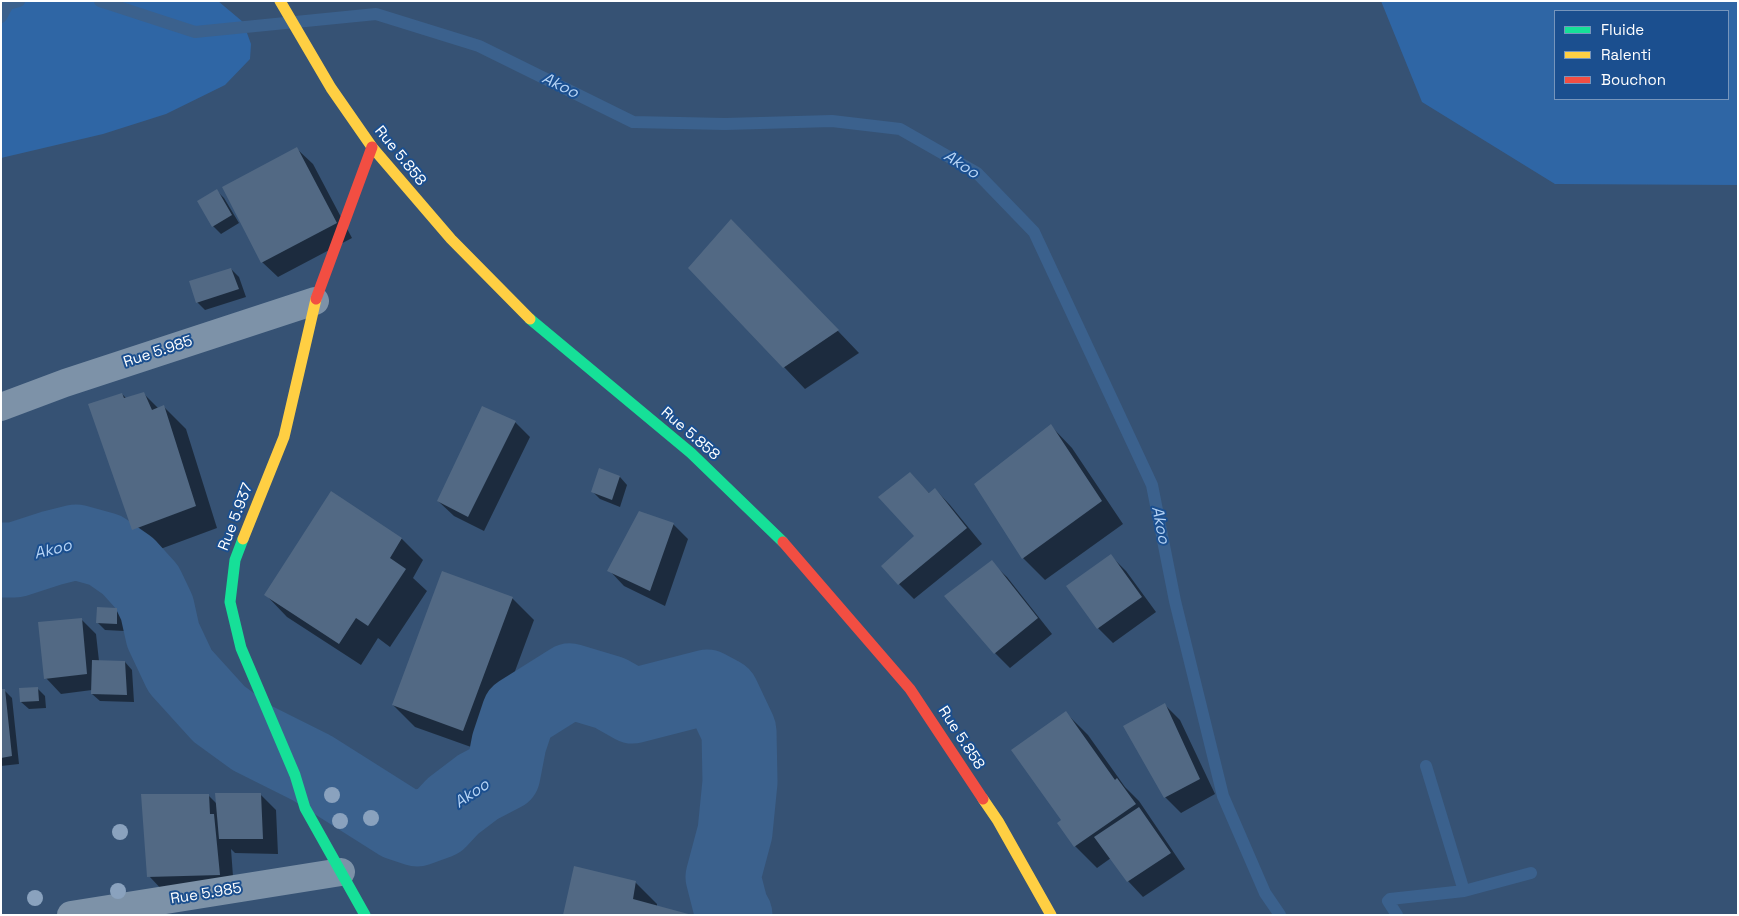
<!DOCTYPE html>
<style>
body{margin:0}
#map{position:relative;width:1739px;height:916px;overflow:hidden;background:#365274;font-family:"Space Grotesk",sans-serif}
canvas{display:block}
.frame{position:absolute;inset:0;border:2px solid #fff;pointer-events:none}
.legend{position:absolute;left:1554px;top:10px;width:175px;height:90px;box-sizing:border-box;background:#1b4f8f;border:1px solid #7695bc;margin:0;padding:6px 9px;list-style:none;font-size:15px;color:#fff}
.legend li{display:flex;align-items:center;gap:10px;height:25px}
.legend b{width:25px;border:1px solid #7695bc}
</style>
<div id="map">
<canvas width="1739" height="916"></canvas>
<div class="frame"></div>
<ul class="legend">
<li><b style="height:6px;background:#16e098"></b>Fluide</li>
<li><b style="height:6px;background:#ffcf43"></b>Ralenti</li>
<li><b style="height:6px;background:#f24e42"></b>Bouchon</li>
</ul>
</div>
<script>
const ctx = document.querySelector('canvas').getContext('2d');
ctx.lineJoin = 'round';
function paint(path, color) {
  ctx.fillStyle = color;
  ctx.fill(path, 'evenodd');
}
function poly(rows) {
  const path = new Path2D();
  for (const r of rows) {
    path.moveTo(r[0], r[1]);
    for (let i = 2; i < r.length; i += 2) path.lineTo(r[i], r[i + 1]);
  }
  return path;
}
function stroke(path, color, width, dash) {
  ctx.strokeStyle = color;
  ctx.lineWidth = width;
  ctx.lineCap = dash ? 'butt' : 'round';
  ctx.setLineDash(dash || []);
  ctx.stroke(path);
}
function label(font, color, halo, rows, align = 'center') {
  ctx.font = font + ' "Space Grotesk",sans-serif';
  ctx.lineWidth = 4;
  ctx.setLineDash([]);
  ctx.textBaseline = 'middle';
  ctx.strokeStyle = halo;
  ctx.fillStyle = color;
  for (const [text, x, y, turn = 0] of rows) {
    ctx.save();
    ctx.translate(x, y);
    ctx.rotate((+turn || 0) * Math.PI / 180);
    ctx.textAlign = isNaN(turn) ? turn : align;
    if (halo) ctx.strokeText(text, 0, 0);
    ctx.fillText(text, 0, 0);
    ctx.restore();
  }
}
const green = poly([
 [1,1,218,1,243,22,251,44,250,59,225,85,166,114,103,134,1,158],
 [1381,1,1738,1,1738,185,1555,184,1422,102],
 [1555,11,1728,11,1728,99,1555,99]
]);
const shadow = poly([
 [297,149,313,164,352,238,278,277,262,262],
 [217,191,224,198,239,223,221,234,213,226],
 [753,242,859,353,805,389,784,367],
 [231,269,239,277,246,297,205,310,197,302],
 [143,393,159,409,164,407,186,429,217,528,155,551,133,529,122,394,126,398],
 [515,422,530,437,484,531,454,516,438,501],
 [1051,426,1072,448,1123,524,1045,580,1023,558],
 [600,470,620,477,627,485,620,507,600,499,593,492],
 [910,473,930,494,935,489,950,505,982,544,914,599,899,584,916,536],
 [332,493,402,539,423,560,413,578,427,591,390,647,378,638,361,665,287,617,266,595],
 [673,524,688,539,665,606,624,586,609,570],
 [1111,556,1126,571,1156,612,1113,643,1098,628],
 [991,562,1007,577,1052,634,1010,668,995,653],
 [512,598,534,620,485,752,415,727,393,705],
 [117,609,124,617,124,631,105,630,97,622],
 [81,619,96,634,99,661,125,662,132,670,134,702,100,701,92,694,92,690,61,694,46,678],
 [37,688,45,696,46,708,29,709,21,702],
 [1,690,4,690,12,698,19,764,1,766],
 [1165,705,1180,720,1215,794,1181,813,1165,797],
 [1066,713,1088,735,1125,787,1139,801,1185,869,1143,897,1128,881,1111,858,1097,868,1075,846,1063,821],
 [261,795,276,810,278,854,235,853,231,849,234,890,164,892,149,876,209,796,217,804],
 [635,882,657,904,657,906,565,915]
]);
const stream = poly([
 [100,1,195,32,376,14,479,46,633,122,725,124,832,121,900,129,977,173,1034,232,1152,485,1175,601,1223,796,1265,893,1280,915],
 [1,17,8,4,19,1],
 [1426,766,1464,891],
 [1397,915,1388,901,1390,899,1464,891,1531,873]
]);
const river = poly([
 [1,560,15,560,52,548,76,542,105,550,128,566,147,587,157,608,163,635,180,671,219,714,252,738,312,768,399,823,417,829,439,821,453,806,478,787,503,774,509,743,519,713,570,681,610,693,633,706,707,687,722,695,739,731,740,782,735,832,723,877,732,912,735,915]
]);
const building = poly([
 [297,147,337,223,261,263,222,187],
 [217,189,232,215,212,227,197,201],
 [731,219,839,330,783,368,688,268],
 [231,268,239,289,196,303,189,281],
 [144,392,152,410,164,405,196,506,132,530,88,404,122,393,124,398],
 [482,406,516,421,468,517,437,501],
 [1051,424,1102,501,1022,559,974,484],
 [599,468,620,476,612,500,591,492],
 [910,472,929,493,935,488,967,528,898,585,881,566,914,536,878,497],
 [331,491,402,538,390,558,406,569,368,626,356,618,339,644,264,595],
 [639,511,674,523,650,591,607,571],
 [1111,554,1142,597,1097,629,1066,586],
 [992,560,1038,618,994,654,944,596],
 [442,571,513,597,463,731,392,705],
 [97,607,117,608,117,624,96,623],
 [82,618,87,674,44,679,38,622],
 [92,660,125,661,127,695,91,694],
 [38,687,39,701,20,702,19,688],
 [1,689,5,689,12,756,1,758],
 [1165,703,1200,779,1164,798,1123,726],
 [1066,711,1115,780,1117,778,1136,804,1074,847,1057,823,1061,820,1011,750],
 [215,793,261,793,263,839,219,839],
 [141,794,209,794,210,814,214,814,220,875,147,877],
 [1139,807,1171,853,1127,882,1094,837],
 [574,866,636,881,633,899,692,915,563,915]
]);
const street = poly([
 [1,407,65,383,315,301],
 [71,915,341,872]
]);
const fast = poly([
 [530,319,691,453,783,542],
 [243,539,235,560,230,602,241,648,295,775,305,808,365,915]
]);
const slow = poly([
 [280,1,331,88,372,147,451,239,530,319],
 [243,539,284,437,316,299],
 [983,799,998,821,1051,915]
]);
const jam = poly([
 [316,299,372,147],
 [783,542,910,689,983,799]
]);
const trees = [
 [332,795],
 [371,818],
 [340,821],
 [120,832],
 [118,891],
 [35,898]
];
const streetNames = [
 ["Rue 5.858",400,156,51],
 ["Rue 5.985",158,352,-18],
 ["Rue 5.858",690,434,41],
 ["Rue 5.937",236,517,-69],
 ["Rue 5.858",961,738,57],
 ["Rue 5.985",206,894,-9]
];
const waterNames = [
 ["Akoo",560,86,26],
 ["Akoo",961,165,33],
 ["Akoo",1160,525,79],
 ["Akoo",53,550,-14],
 ["Akoo",472,794,-34]
];
paint(green, '#2f66a5');
paint(shadow, '#0007');
stroke(stream, '#3b618d', 12);
stroke(river, '#3b618d', 75);
paint(building, '#526984');
stroke(street, '#7d92a8', 28);
stroke(fast, '#16e098', 11);
stroke(slow, '#ffcf43', 11);
stroke(jam, '#f24e42', 11);
ctx.fillStyle = '#8aa2be';
for (const [x, y] of trees) {
  ctx.beginPath();
  ctx.arc(x, y, 8, 0, 2 * Math.PI);
  ctx.fill();
}
label('15px', '#fff', '#1b4f8f', streetNames);
label('italic 16px', '#b5d3f5', '#1b4f8f', waterNames);
</script>
